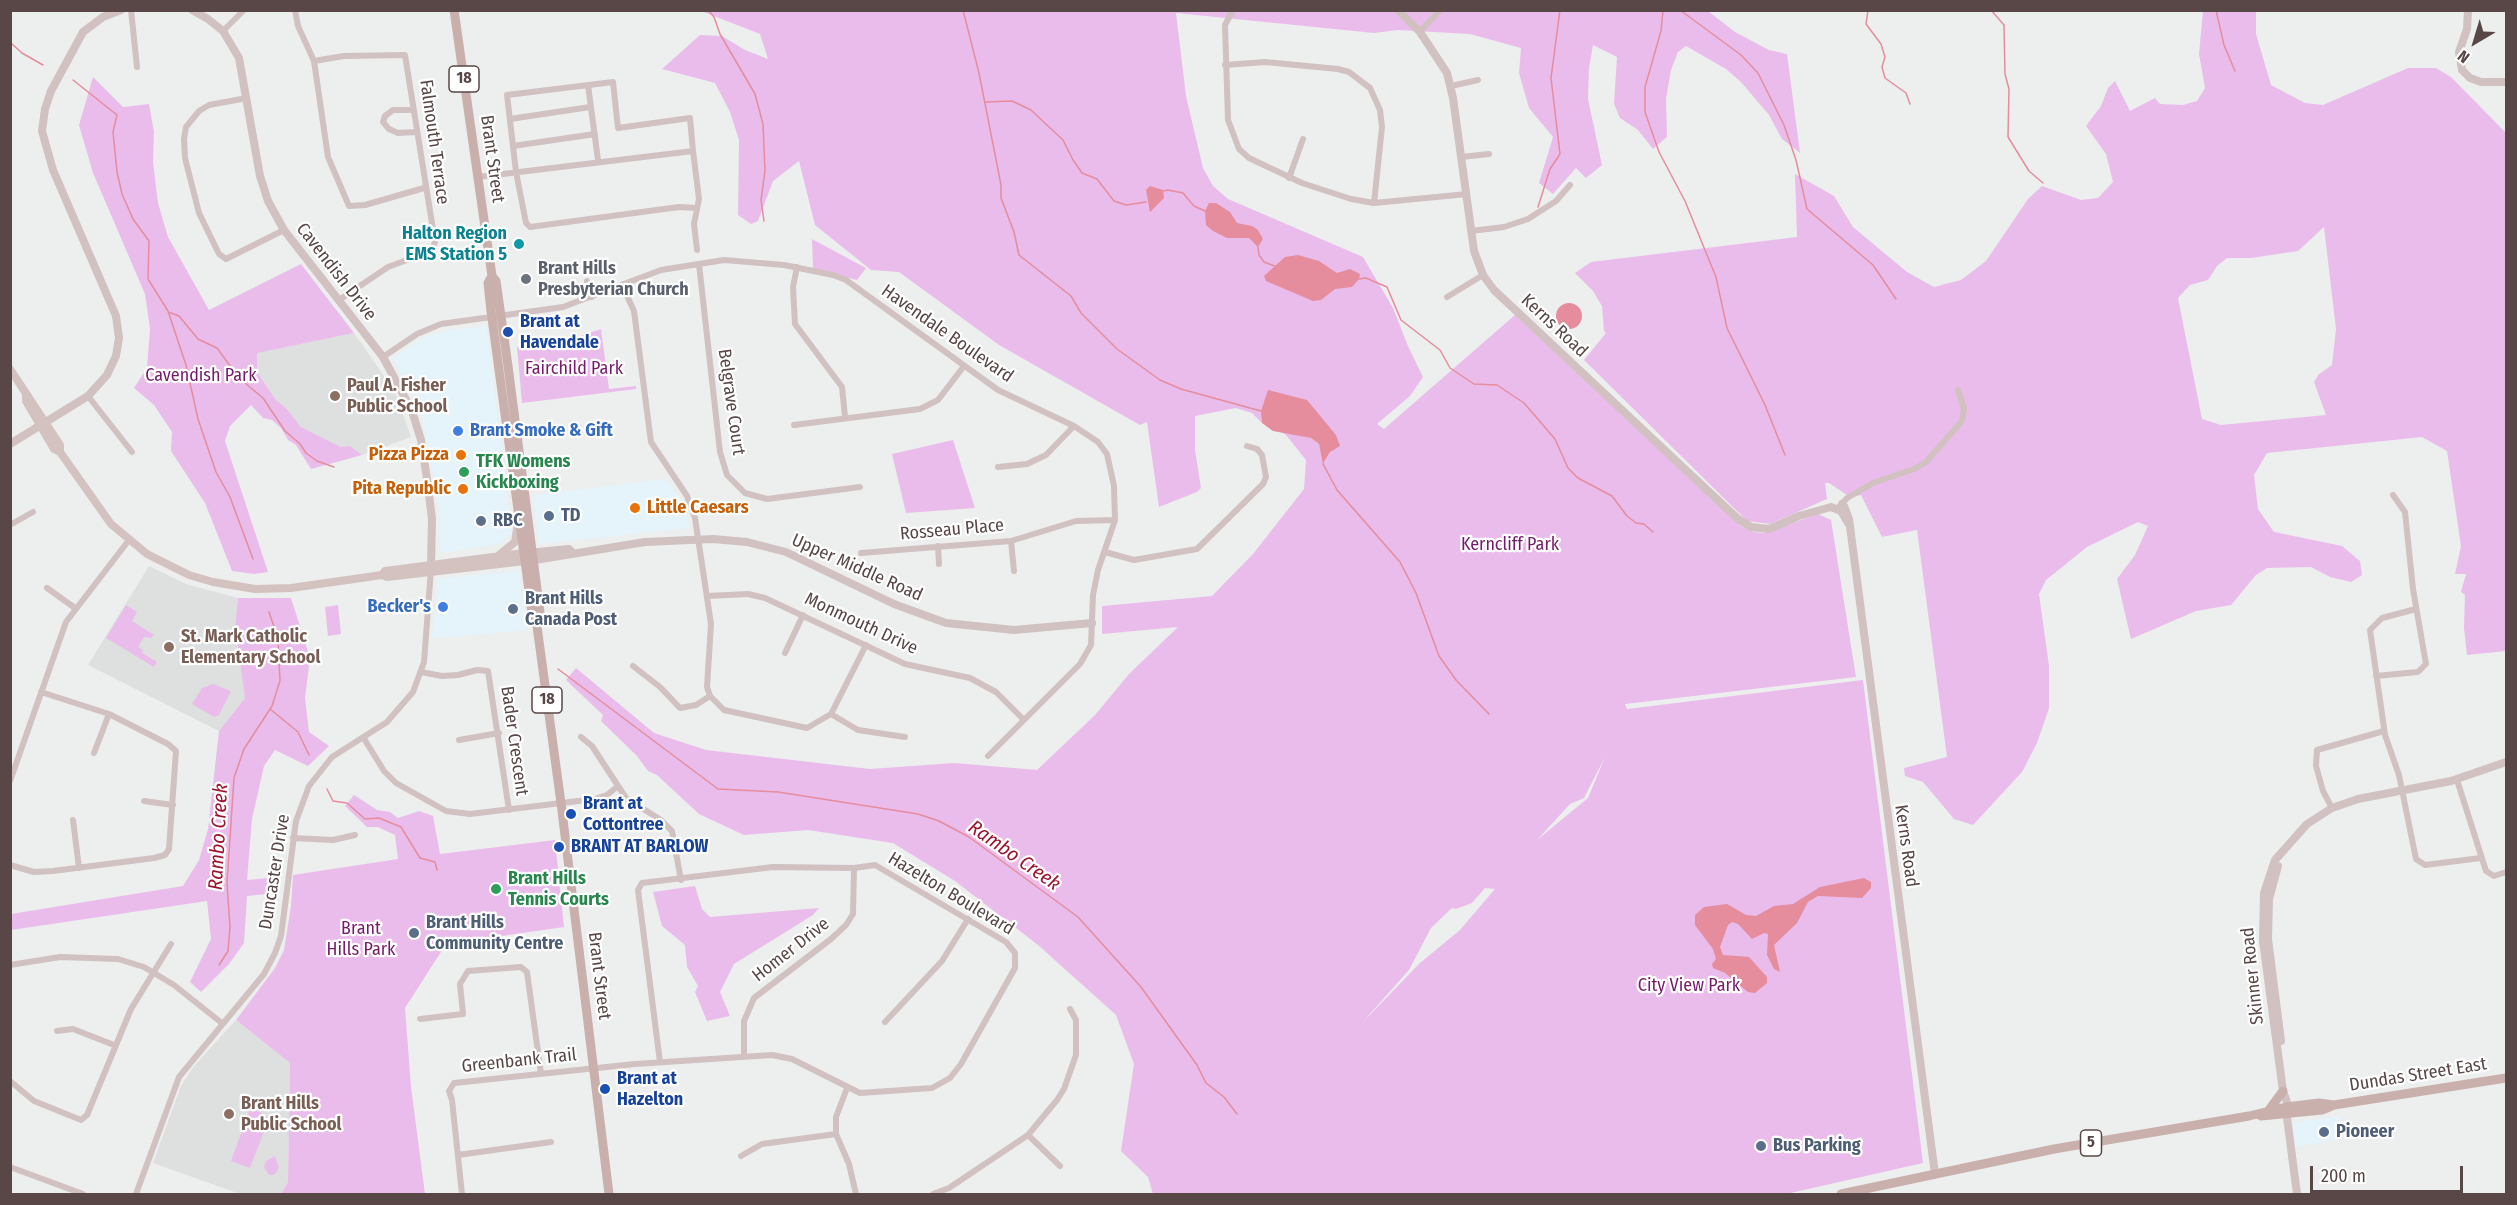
<!DOCTYPE html>
<style>
body{margin:0}
#map{position:relative;width:2517px;height:1205px;overflow:hidden;background:#ecefee;font-family:"Fira Sans Condensed",sans-serif}
canvas{display:block}
.frame{position:absolute;inset:0;border:12px solid #584746;pointer-events:none}
.north{position:absolute;left:2445px;top:12px;width:60px;height:60px;-webkit-text-stroke:4px #fff;paint-order:stroke;rotate:218deg;font-size:16px;font-weight:700;line-height:24px;text-align:center;color:#584746}
.north::after{content:'';display:block;margin:auto;width:21px;height:27px;background:#584746;clip-path:polygon(50% 0,100% 100%,50% 72%,0 100%)}
.scale{position:absolute;left:2310px;top:1166px;width:153px;height:27px;box-sizing:border-box;border:3px solid #584746;border-top:0;padding-left:8px;font-size:18px;line-height:21px;white-space:nowrap;color:#584746;-webkit-text-stroke:4px #fff;paint-order:stroke}
</style>
<div id="map">
<canvas width="2517" height="1205"></canvas>
<div class="frame"></div>
<div class="north">N</div>
<div class="scale">200 m</div>
</div>
<script>
const ctx = document.querySelector('canvas').getContext('2d');
ctx.lineJoin = 'round';
function paint(path, color) {
  ctx.fillStyle = color;
  ctx.fill(path, 'evenodd');
}
function poly(rows) {
  const path = new Path2D();
  for (const r of rows) {
    if (r.length === 3) {
      path.moveTo(r[0] + r[2], r[1]);
      path.arc(r[0], r[1], r[2], 0, 2 * Math.PI);
      continue;
    }
    path.moveTo(r[0], r[1]);
    for (let i = 2; i < r.length; i += 2) path.lineTo(r[i], r[i + 1]);
  }
  return path;
}
function stroke(path, color, width, dash) {
  ctx.strokeStyle = color;
  ctx.lineWidth = width;
  ctx.lineCap = dash ? 'butt' : 'round';
  ctx.setLineDash(dash || []);
  ctx.stroke(path);
}
function label(font, color, halo, rows, align = 'center') {
  ctx.font = font + ' "Fira Sans Condensed",sans-serif';
  ctx.lineWidth = 4.5;
  ctx.setLineDash([]);
  ctx.textBaseline = 'middle';
  ctx.strokeStyle = halo;
  ctx.fillStyle = color;
  for (const [text, x, y, turn = 0] of rows) {
    ctx.save();
    ctx.translate(x, y);
    ctx.rotate((+turn || 0) * Math.PI / 180);
    ctx.textAlign = isNaN(turn) ? turn : align;
    if (halo) ctx.strokeText(text, 0, 0);
    ctx.fillText(text, 0, 0);
    ctx.restore();
  }
}
const commercial = poly([
 [486,326,512,532,499,544,444,553,440,549,439,506,422,414,393,358,424,337,449,330],
 [666,479,682,501,690,528,539,544,533,495],
 [519,571,527,630,432,639,438,579],
 [2340,1116,2341,1139,2295,1147,2293,1123]
]);
const education = poly([
 [354,333,395,392,411,437,362,455,350,446,341,447,301,427,287,409,276,400,257,372,256,353],
 [149,566,186,584,238,598,235,628,245,698,219,731,88,665],
 [236,1020,290,1063,288,1182,281,1194,240,1194,153,1163,181,1086,194,1066]
]);
const green = poly([
 [701,11,1708,11,1735,32,1769,50,1787,54,1800,153,1782,139,1769,115,1741,82,1726,69,1686,46,1678,52,1671,70,1666,99,1667,137,1653,149,1638,130,1620,118,1614,104,1617,57,1593,45,1589,68,1588,99,1602,165,1586,178,1576,168,1553,194,1539,183,1553,137,1529,108,1519,73,1521,48,1470,34,1398,30,1374,33,1176,13,1186,96,1203,168,1213,186,1228,199,1363,257,1393,308,1408,346,1423,377,1410,396,1377,424,1384,429,1515,315,1741,526,1754,532,1765,533,1818,514,1831,520,1856,677,1625,704,1627,709,1863,680,1923,1163,1786,1194,1153,1194,1148,1177,1121,1151,1134,1064,1116,1015,1038,945,955,881,893,843,808,830,744,835,699,814,657,775,648,771,637,756,601,721,603,715,566,680,576,668,654,733,706,750,870,769,954,763,1037,770,1095,715,1129,674,1178,627,1102,634,1102,606,1212,596,1253,554,1304,489,1306,460,1286,435,1279,430,1311,438,1319,444,1324,463,1330,452,1304,430,1262,417,1262,423,1252,413,1236,408,1195,416,1195,450,1201,488,1197,492,1159,507,1147,422,1140,425,999,345,899,272,871,270,815,225,799,161,773,181,758,221,751,224,738,215,739,140,730,112,715,83,662,69,700,35,722,36,745,50,768,59,760,34],
 [1605,757,1588,798,1537,840,1570,804,1584,798],
 [1485,888,1495,889,1460,930,1420,963,1361,1024,1409,970,1431,928,1452,908,1456,909,1472,903],
 [2203,11,2256,11,2256,34,2271,85,2305,103,2323,105,2408,68,2436,68,2451,77,2506,133,2506,651,2467,655,2464,628,2465,595,2461,592,2466,574,2455,574,2461,546,2447,451,2422,437,2267,453,2254,475,2258,509,2274,532,2342,546,2360,561,2362,575,2351,582,2330,577,2311,567,2267,568,2256,575,2231,605,2196,611,2131,639,2117,579,2135,555,2148,526,2138,522,2087,547,2046,580,2039,594,2049,666,2049,708,2037,743,2022,772,1973,825,1954,819,1923,782,1905,776,1904,768,1947,757,1917,530,1882,537,1861,495,1850,497,1829,483,1825,483,1827,499,1770,524,1747,521,1584,360,1606,333,1604,331,1602,306,1593,291,1575,273,1591,262,1797,237,1795,174,1834,196,1853,227,1907,272,1934,287,1961,280,1986,261,2028,199,2042,186,2081,200,2098,198,2113,182,2106,154,2086,126,2101,106,2108,88,2115,81,2130,111,2155,98,2160,104,2183,105,2197,101,2205,88,2199,54],
 [2324,227,2336,329,2332,365,2319,374,2314,382,2326,415,2221,425,2202,419,2178,298,2190,285,2208,280,2217,266,2227,258,2251,258,2298,251],
 [93,77,123,107,149,104,154,132,153,162,158,203,168,237,209,310,301,264,354,333,257,353,257,372,276,400,287,409,301,427,341,447,350,446,362,455,311,469,296,445,288,440,281,428,272,420,263,418,251,405,230,426,225,441,268,572,254,574,232,571,205,503,171,451,172,432,154,405,134,388,147,368,150,329,145,294,93,173,79,125],
 [812,239,866,268,857,280,813,269],
 [601,329,609,389,636,386,636,389,522,403,517,347,563,342],
 [953,440,975,508,906,513,892,454],
 [238,598,291,598,310,658,305,698,309,732,329,746,308,766,275,750,264,766,252,819,247,880,279,877,277,893,247,896,244,943,229,964,201,992,190,982,211,939,207,901,11,930,11,914,183,886,199,860,208,829,219,731,245,698,235,628],
 [126,605,137,612,132,621,154,635,151,638,144,637,138,647,143,650,142,653,157,662,154,667,106,638],
 [338,605,341,634,328,636,325,607],
 [213,684,231,691,219,715,214,717,192,704,202,688],
 [354,795,377,810,390,812,398,818,419,811,433,816,440,854,555,840,564,927,446,944,405,1008,411,1087,425,1194,281,1194,288,1182,290,1063,236,1020,275,968,284,950,291,906,293,875,398,859,395,835,378,827,367,827,345,806],
 [695,886,702,909,710,917,819,908,813,915,734,964,720,992,730,1016,707,1021,695,992,698,986,687,967,685,945,662,926,653,892],
 [251,1106,269,1118,250,1168,231,1161],
 [275,1156,279,1168,274,1175,269,1175,264,1167,266,1161]
]);
const water = poly([
 [1150,186,1163,190,1164,198,1150,212,1146,190],
 [1209,203,1216,203,1230,212,1237,223,1252,226,1258,230,1263,239,1258,247,1249,238,1227,238,1213,231,1206,225,1205,211],
 [1298,255,1319,261,1337,273,1350,269,1360,274,1359,279,1352,287,1335,289,1321,300,1313,301,1266,281,1264,276,1285,257],
 [1569,316,13],
 [1268,390,1307,400,1336,435,1340,446,1330,452,1323,464,1319,444,1311,438,1273,431,1262,423,1261,411],
 [1864,878,1871,882,1871,888,1862,898,1818,896,1808,902,1797,923,1774,945,1780,972,1774,969,1767,955,1768,934,1764,933,1752,939,1738,924,1732,922,1728,925,1720,947,1723,955,1749,957,1767,977,1767,983,1755,993,1748,992,1725,973,1713,968,1712,964,1716,959,1713,949,1695,925,1695,915,1704,907,1727,904,1746,915,1756,916,1774,906,1793,904,1820,887]
]);
const stream = poly([
 [708,10,714,17,720,34,755,94,763,124,765,171,761,200,764,221],
 [963,10,979,73,1001,185,1001,198,1014,232,1019,255,1071,296,1081,313,1117,349,1160,380,1181,389,1261,411],
 [1663,10,1661,31,1645,87,1645,112,1659,152,1685,201,1716,277,1727,328,1765,405,1785,455],
 [1680,10,1741,55,1758,73,1784,125,1796,160,1807,209,1873,265,1896,299],
 [1868,10,1866,24,1881,44,1885,57,1882,67,1885,78,1906,93,1910,104],
 [1991,10,2004,25,2005,74,2009,89,2008,137,2029,171,2043,183],
 [2216,10,2224,45,2235,71],
 [11,43,22,53,43,65],
 [73,80,117,115,113,132,117,172,122,194,133,219,149,241,148,279,168,311,186,365,198,419,216,472,230,497,253,559],
 [986,102,1012,101,1031,110,1063,140,1073,160,1082,173,1097,179,1114,201,1126,205,1146,202],
 [1163,191,1168,190,1183,193,1194,206,1205,211],
 [1538,207,1550,169,1560,154,1551,78,1560,10],
 [1258,247,1259,255,1264,262,1277,267],
 [1359,279,1366,278,1387,287,1401,320,1440,350,1450,368,1474,384,1497,385,1524,403,1555,439,1568,468,1578,478,1612,496,1627,516,1636,523,1644,524,1653,532],
 [168,312,179,316,198,339,217,348,239,378,263,398,285,431,300,444,306,453,317,461,334,467],
 [1323,464,1337,490,1400,562,1416,593,1439,656,1456,680,1489,714],
 [558,669,718,789,778,792,918,814,939,821,969,837,1078,917,1141,987,1197,1065,1206,1083,1224,1097,1237,1114],
 [270,709,298,732,309,755],
 [327,789,333,801,347,803,365,819,379,818,401,827,420,858,435,862,437,870],
 [219,965,228,951,230,927,227,883,234,778,244,749,272,706,280,681,278,638,269,612]
]);
const minor = poly([
 [131,10,137,67],
 [295,10,298,26,314,61,328,157,349,206,365,205,424,188],
 [1233,10,1225,25,1228,120,1239,149,1249,158,1302,183,1351,199,1374,203,1467,194],
 [223,31,244,10],
 [1420,32,1440,10],
 [314,61,344,56,405,55,435,242,429,257,415,257,388,267,339,300],
 [1225,65,1265,62,1338,69,1349,72,1370,88,1380,110,1382,127,1374,203],
 [588,85,598,160],
 [1451,86,1478,80],
 [247,98,209,105,199,111,186,127,184,139,185,158,199,213,219,254,226,259,284,230],
 [413,110,393,110,385,116,383,122,389,129,398,133,415,132],
 [510,119,590,107],
 [513,146,595,134],
 [693,151,690,118,618,128,613,82,507,95,516,172,526,223,530,227,679,207,697,208],
 [1461,157,1489,154],
 [478,177,693,151,699,199,694,224,697,250],
 [1289,178,1303,139],
 [1471,231,1504,227,1528,219,1556,201,1570,185],
 [699,264,720,452,727,475,745,493,767,499,860,487],
 [797,267,793,287,795,324,842,387,845,417],
 [587,281,592,297],
 [622,285,634,311,651,442,687,496,695,518,711,624,707,687,710,696,724,710,807,728,831,714,866,645],
 [1447,297,1483,275],
 [383,357,417,334,441,324,563,307,661,270,724,260,784,265,833,275,846,280,998,390,1074,426,1098,442,1107,454,1114,486,1115,520,1098,570,1093,595,1091,645,1080,664,988,756],
 [88,396,132,452],
 [794,425,920,409,938,400,964,366],
 [998,467,1027,464,1046,455,1074,426],
 [1842,504,1847,498,1873,483,1914,469,1926,462,1962,421,1964,408,1958,390],
 [10,525,33,512],
 [1011,541,1014,571],
 [938,546,939,564],
 [1105,552,1134,560,1197,549,1263,484,1266,477,1262,455,1257,449,1247,446],
 [861,553,1011,541,1076,521,1115,520],
 [47,588,75,608],
 [707,596,748,594,765,598,905,664,970,678,996,692,1023,719],
 [2416,609,2382,618,2370,630,2385,735,2399,775,2416,859,2425,865,2481,858],
 [785,653,803,615],
 [633,666,660,687,680,708,696,705,710,696],
 [421,672,442,676,458,675,477,670,488,671,509,810],
 [2376,676,2418,672,2426,664,2413,589,2405,512,2393,495],
 [831,714,858,730,905,737],
 [363,737,384,771,396,783,446,811,470,814,595,799,607,795,618,786],
 [581,737,592,746,626,798,661,820,672,831,681,880],
 [459,740,499,733],
 [94,753,109,714],
 [2457,780,2486,871,2494,876,2506,872],
 [10,781,66,622,129,540],
 [144,801,173,805],
 [2332,808,2323,791,2316,766,2317,750,2384,731],
 [73,820,79,868],
 [293,838,333,840,355,835],
 [10,865,34,872,53,871,154,858,165,855,169,849,176,751,168,744,109,714,41,692],
 [10,965,60,957,118,959,144,967,174,985,223,1024],
 [420,1019,463,1014,460,984,468,971,521,967,527,972,541,1074],
 [885,1022,942,961,968,919],
 [57,1031,73,1029,114,1045],
 [744,1055,744,1021,754,998,831,939,846,925,853,914,854,868],
 [10,1081,34,1101,81,1120,87,1115,131,1009,171,944],
 [847,1088,836,1117,836,1134,849,1164,856,1194],
 [1028,1135,1060,1166],
 [458,1155,551,1142],
 [741,1156,762,1144,836,1134],
 [10,1167,83,1194],
 [136,1194,179,1077,264,974,275,953,281,936,296,821,309,786,332,757,387,722,413,692,424,662,431,569],
 [462,1194,452,1100,449,1091,454,1083,635,1064,772,1055,792,1059,860,1093,932,1088,950,1078,961,1064,1015,968,1015,953,1006,942,875,865,854,868,773,867,642,883,638,890,660,1062],
 [933,1194,949,1188,1028,1135,1057,1100,1064,1089,1076,1055,1076,1020,1070,1009]
]);
const tertiary = poly([
 [192,10,208,19,223,31,239,58,260,176,268,201,284,230,383,357,412,411,421,440,427,479,432,519,431,566],
 [1398,10,1420,32,1447,73,1453,98,1474,251,1483,275,1494,290,1738,519,1751,527,1769,529,1799,516,1831,507,1841,511,1848,523],
 [2468,10,2467,29,2459,52,2462,70,2470,78,2481,82,2506,82],
 [10,444,88,396,107,375,116,356,119,338,116,316,53,170,42,131,45,109,51,91,83,32,103,17,121,10],
 [1839,510,1842,504,1844,506,1849,519,1935,1174],
 [527,553,569,549,572,552],
 [529,561,645,542,713,539,747,542,786,552,894,604,946,623,1014,630,1092,623],
 [2278,866,2269,899,2268,939,2281,1041],
 [2287,1102,2283,1091,2263,941,2264,893,2275,860,2307,824,2332,808,2358,799,2451,781,2506,762],
 [2286,1110,2297,1194]
]);
const secondary = poly([
 [10,369,60,445,60,452],
 [26,394,26,401,54,449,60,452,111,524,147,554,189,575,213,582,255,589,291,588,382,575,385,571,524,553],
 [500,554,515,542,518,523],
 [382,575,387,577,525,561]
]);
const primary = poly([
 [454,10,492,276,496,281,508,366,540,612,536,619],
 [492,276,488,283,491,311,532,613,536,619,561,803,609,1194],
 [2269,1110,2283,1091],
 [2261,1116,2322,1110,2334,1105,2506,1078],
 [1841,1194,2054,1149,2249,1116,2286,1107,2319,1103,2334,1105]
]);
const markers = [
 [519,244,6,"#0f9aa8"],
 [526,279,6,"#6b7280"],
 [508,332,6,"#1a4fb4"],
 [335,396,6,"#8d6e63"],
 [458,431,6,"#3f7fe0"],
 [461,455,6,"#e8710a"],
 [464,472,6,"#2e9e5b"],
 [463,489,6,"#e8710a"],
 [635,508,6,"#e8710a"],
 [549,516,6,"#5c6f8a"],
 [481,521,6,"#5c6f8a"],
 [443,607,6,"#3f7fe0"],
 [513,609,6,"#5c6f8a"],
 [169,647,6,"#8d6e63"],
 [571,814,6,"#1a4fb4"],
 [559,847,6,"#1a4fb4"],
 [496,889,6,"#2e9e5b"],
 [414,933,6,"#5c6f8a"],
 [605,1089,6,"#1a4fb4"],
 [229,1114,6,"#8d6e63"],
 [2324,1132,6,"#5c6f8a"],
 [1761,1146,6,"#5c6f8a"]
];
const shields = [
 [464,79,30],
 [547,700,30],
 [2091,1143,21]
];
const shieldNames = [
 ["18",464,79],
 ["18",547,700],
 ["5",2091,1143]
];
const streetNames = [
 ["Falmouth Terrace",434,142,82],
 ["Brant Street",492,159,82],
 ["Cavendish Drive",336,272,52],
 ["Kerns Road",1554,326,43],
 ["Havendale Boulevard",947,334,35],
 ["Belgrave Court",731,402,82],
 ["Rosseau Place",952,530,-5],
 ["Upper Middle Road",857,568,24],
 ["Monmouth Drive",861,624,25],
 ["Bader Crescent",514,741,82],
 ["Kerns Road",1906,846,82],
 ["Duncaster Drive",275,872,-81],
 ["Hazelton Boulevard",951,894,31],
 ["Homer Drive",791,950,-38],
 ["Brant Street",599,976,83],
 ["Skinner Road",2253,976,-96],
 ["Greenbank Trail",519,1061,-6],
 ["Dundas Street East",2418,1075,-9]
];
const cultureNames = [
 ["Halton Region",507,234],
 ["EMS Station 5",507,255]
];
const worshipNames = [
 ["Brant Hills",538,269],
 ["Presbyterian Church",538,290]
];
const transitNames = [
 ["Brant at",520,322],
 ["Havendale",520,343],
 ["Brant at",583,804],
 ["Cottontree",583,825],
 ["BRANT AT BARLOW",571,847],
 ["Brant at",617,1079],
 ["Hazelton",617,1100]
];
const parkNames = [
 ["Fairchild Park",574,369],
 ["Cavendish Park",201,376],
 ["Kerncliff Park",1510,545],
 ["Brant",361,929],
 ["Hills Park",361,950],
 ["City View Park",1689,986]
];
const educationNames = [
 ["Paul A. Fisher",347,386],
 ["Public School",347,407],
 ["St. Mark Catholic",181,637],
 ["Elementary School",181,658],
 ["Brant Hills",241,1104],
 ["Public School",241,1125]
];
const shopNames = [
 ["Brant Smoke & Gift",470,431],
 ["Becker's",431,607,"right"]
];
const foodNames = [
 ["Pizza Pizza",449,455],
 ["Pita Republic",451,489],
 ["Little Caesars",647,508,"left"]
];
const leisureNames = [
 ["TFK Womens",476,462],
 ["Kickboxing",476,483],
 ["Brant Hills",508,879],
 ["Tennis Courts",508,900]
];
const serviceNames = [
 ["TD",561,516],
 ["RBC",493,521],
 ["Brant Hills",525,599],
 ["Canada Post",525,620],
 ["Brant Hills",426,923],
 ["Community Centre",426,944],
 ["Pioneer",2336,1132],
 ["Bus Parking",1773,1146]
];
const waterNames = [
 ["Rambo Creek",219,837,-87],
 ["Rambo Creek",1014,856,35]
];
paint(commercial, '#e5f3fa');
paint(education, '#dde0de');
paint(green, '#eabceb');
paint(water, '#e58c9d');
stroke(stream, '#e58c9d', 1.5);
stroke(minor, '#d1c1c0', 6);
stroke(tertiary, '#d1c1c0', 8);
stroke(secondary, '#d4c2c0', 8);
stroke(primary, '#cab0ad', 9);
for (const [x, y, r, color] of markers) {
  const dot = new Path2D();
  dot.arc(x, y, r, 0, 2 * Math.PI);
  ctx.fillStyle = color;
  ctx.fill(dot);
  stroke(dot, '#fff', 2);
}
for (const [x, y, w] of shields) {
  const box = new Path2D();
  box.roundRect(x - w / 2, y - 13, w, 26, 4.5);
  ctx.fillStyle = '#fff';
  ctx.fill(box);
  stroke(box, '#584746', 1.5);
}
label('bold 16px', '#584746', null, shieldNames);
label('18px', '#584746', '#fff', streetNames);
label('bold 18px', '#0d838f', '#fff', cultureNames, 'right');
label('bold 18px', '#5b616d', '#fff', worshipNames, 'left');
label('bold 18px', '#164399', '#fff', transitNames, 'left');
label('18px', '#741c6b', '#fff', parkNames);
label('bold 18px', '#785e54', '#fff', educationNames, 'left');
label('bold 18px', '#366cbe', '#fff', shopNames, 'left');
label('bold 18px', '#c56008', '#fff', foodNames, 'right');
label('bold 18px', '#27864d', '#fff', leisureNames, 'left');
label('bold 18px', '#4e5e75', '#fff', serviceNames, 'left');
label('italic 20px', '#9c152f', '#fff', waterNames);
</script>
